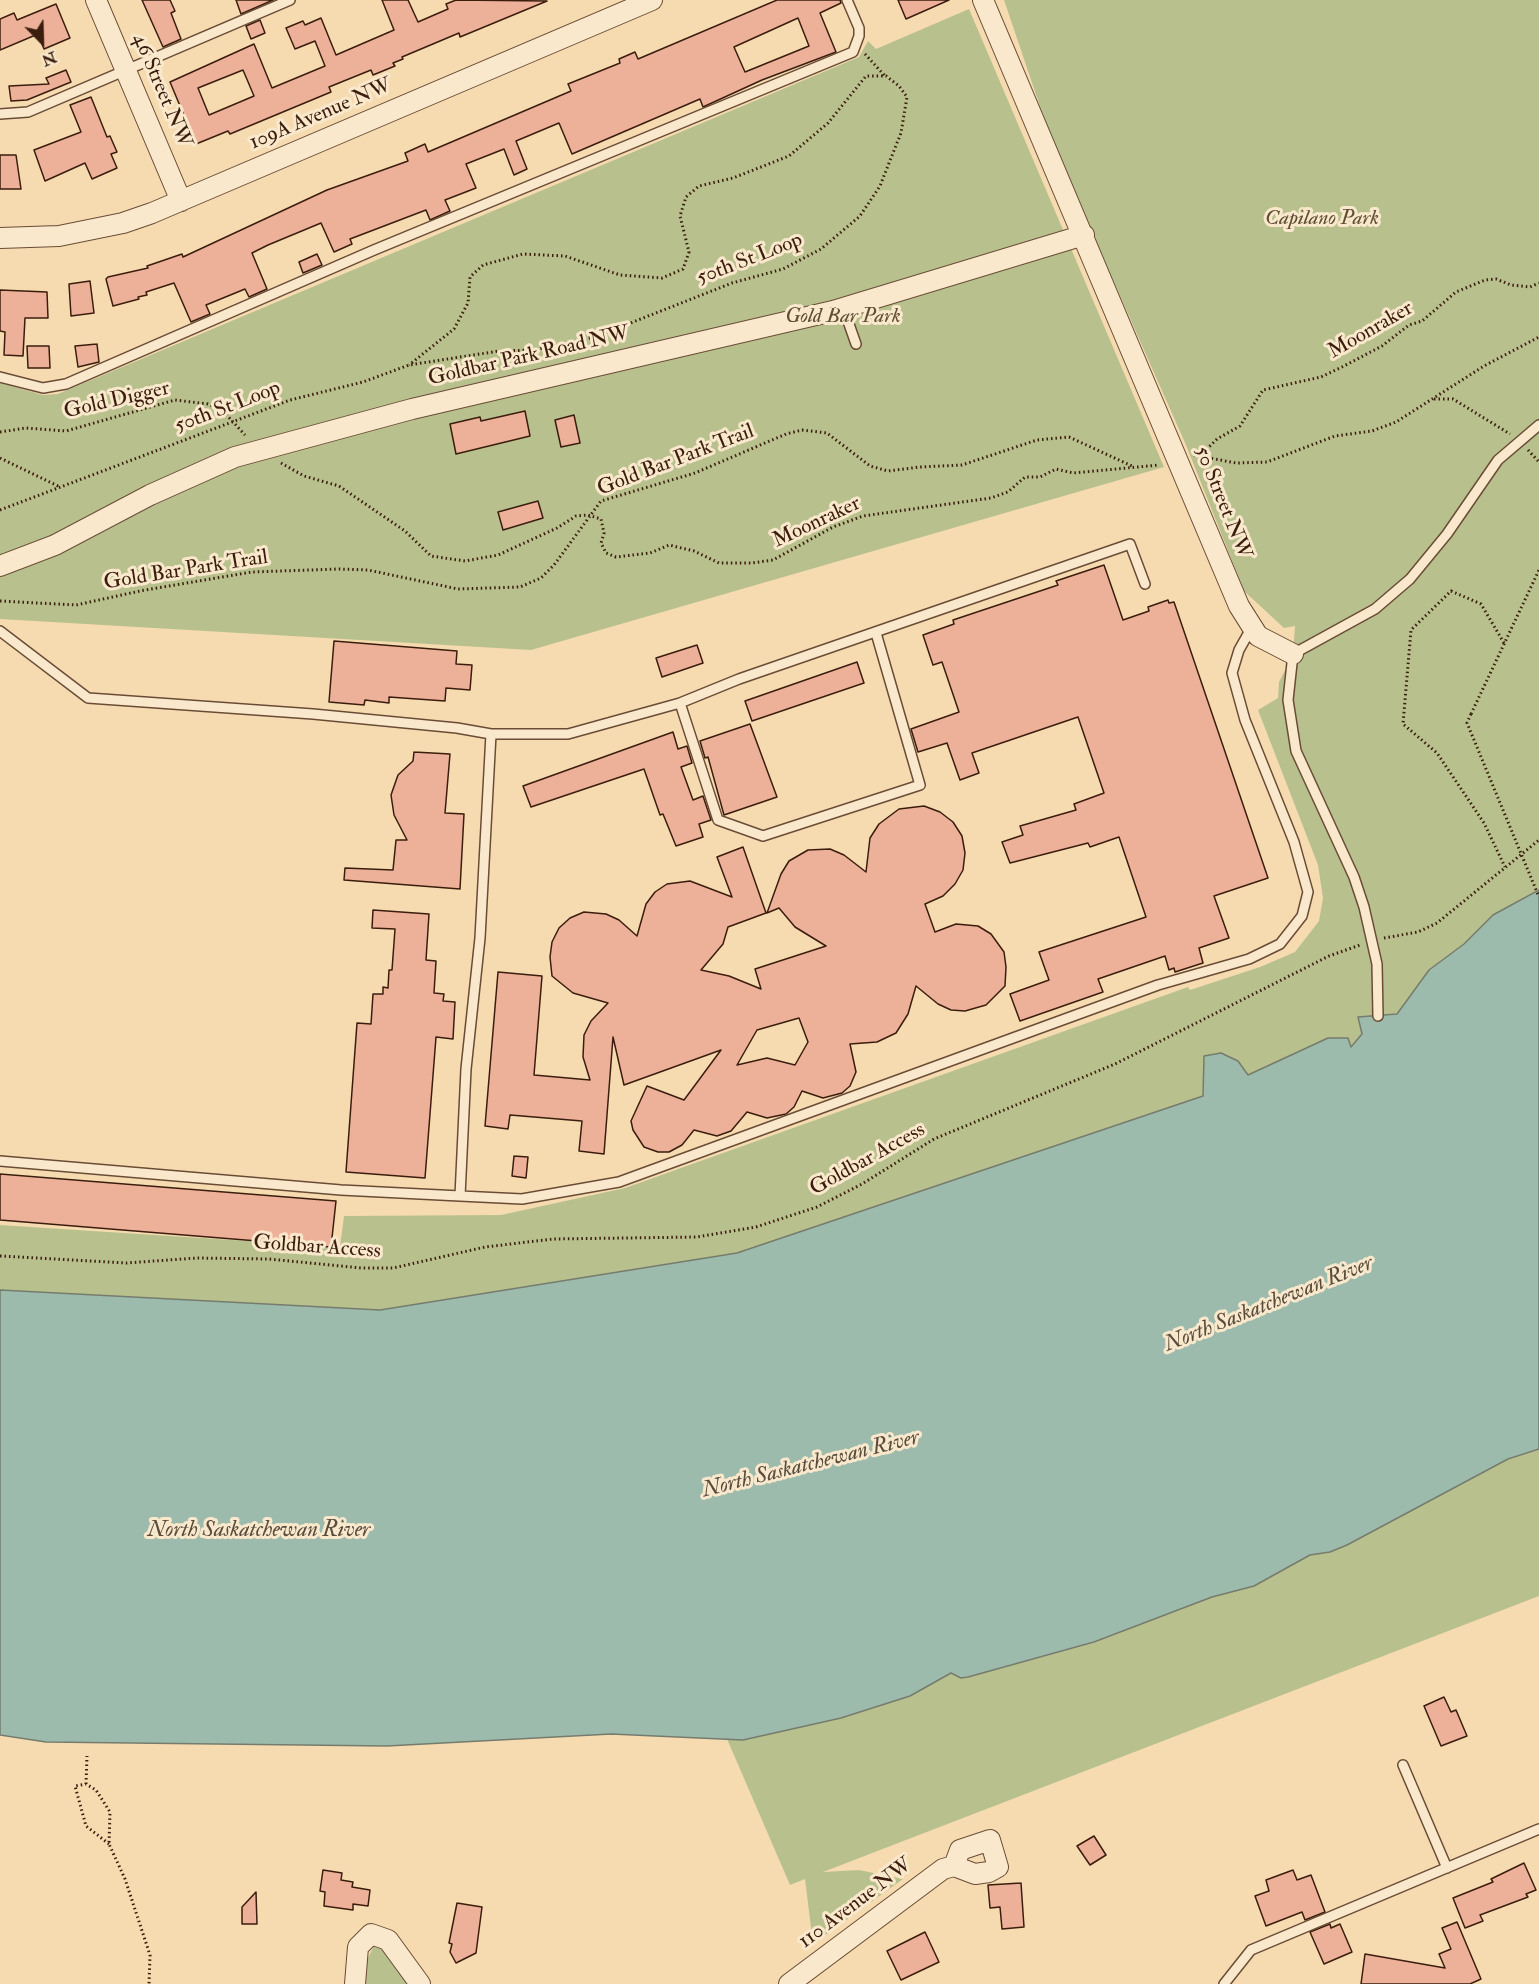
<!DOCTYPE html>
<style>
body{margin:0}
#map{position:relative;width:1539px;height:1984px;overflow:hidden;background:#f6dbb0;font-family:"IM FELL Double Pica",serif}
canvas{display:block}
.north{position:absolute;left:12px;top:12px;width:60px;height:60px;-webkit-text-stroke:4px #f9e8cc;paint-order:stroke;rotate:157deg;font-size:16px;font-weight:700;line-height:24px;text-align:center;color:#3b1d0e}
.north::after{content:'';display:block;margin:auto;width:21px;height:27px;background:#3b1d0e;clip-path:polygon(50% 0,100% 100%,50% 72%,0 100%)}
</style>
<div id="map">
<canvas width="1539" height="1984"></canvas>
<div class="north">N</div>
</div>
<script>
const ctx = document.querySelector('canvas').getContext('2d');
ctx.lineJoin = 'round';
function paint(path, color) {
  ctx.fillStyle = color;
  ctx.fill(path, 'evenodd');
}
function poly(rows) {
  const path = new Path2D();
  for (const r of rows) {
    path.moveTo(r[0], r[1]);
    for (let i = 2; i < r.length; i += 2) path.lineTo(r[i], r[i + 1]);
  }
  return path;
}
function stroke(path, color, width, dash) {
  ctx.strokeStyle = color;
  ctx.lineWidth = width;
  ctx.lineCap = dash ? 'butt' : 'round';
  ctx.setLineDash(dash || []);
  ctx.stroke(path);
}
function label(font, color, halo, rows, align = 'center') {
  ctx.font = font + ' "IM FELL Double Pica",serif';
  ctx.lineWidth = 6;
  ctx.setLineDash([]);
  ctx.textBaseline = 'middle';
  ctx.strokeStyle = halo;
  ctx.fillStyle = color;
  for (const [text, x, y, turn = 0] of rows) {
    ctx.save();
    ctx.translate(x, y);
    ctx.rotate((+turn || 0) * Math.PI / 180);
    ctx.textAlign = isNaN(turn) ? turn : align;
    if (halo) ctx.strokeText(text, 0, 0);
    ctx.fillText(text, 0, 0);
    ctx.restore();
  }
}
const green = poly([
 [1004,0,1539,0,1539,890,1493,915,1464,944,1429,970,1397,1014,1359,1018,1362,1034,1351,1047,1298,1053,1248,1075,1238,1061,1221,1053,1204,1056,1204,1096,737,1253,380,1310,0,1290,0,1225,340,1247,344,1216,501,1215,625,1188,1188,987,1190,990,1260,967,1295,952,1319,921,1323,898,1318,865,1258,710,1278,698,1279,682,1293,654,1295,626,1284,628,1244,591,1186,445,1052,142],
 [969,9,1164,467,531,650,0,619,0,383,43,395,58,394,859,57,868,41,876,49],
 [1539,1449,1539,1596,823,1872,859,1870,903,1879,813,1944,805,1879,790,1885,727,1739,743,1740,840,1718,910,1696,951,1673,961,1678,968,1677,1093,1643,1212,1597,1254,1586,1310,1554,1330,1552,1346,1545,1507,1460],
 [374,1946,381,1947,413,1984,363,1984,364,1966]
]);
const water = poly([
 [1539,890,1539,1449,1508,1459,1347,1545,1330,1552,1310,1555,1254,1586,1212,1597,1094,1642,968,1677,961,1678,951,1673,910,1696,841,1718,743,1740,611,1734,387,1746,46,1742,0,1735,0,1290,380,1310,737,1253,1203,1096,1204,1056,1221,1053,1238,1061,1248,1075,1328,1038,1348,1038,1351,1047,1362,1034,1358,1017,1397,1014,1429,970,1464,944,1493,915,1539,890]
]);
const building = poly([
 [142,0,170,0,175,11,171,13,181,39,163,47,142,0],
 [236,0,273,0,241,14,236,0],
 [382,0,408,0,418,22,448,9,446,4,456,0,547,1,460,37,459,33,402,57,403,59,393,63,395,66,373,75,371,70,329,87,331,92,230,134,228,131,196,144,170,82,254,44,272,88,325,66,315,41,295,49,286,28,303,21,305,25,321,18,336,55,394,30,382,0],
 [243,70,254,96,209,115,198,88,243,70],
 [777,0,840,0,841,3,820,13,836,52,762,80,703,107,700,99,572,154,559,123,516,141,527,169,514,175,504,149,466,164,476,188,445,200,450,211,430,220,426,210,350,239,352,244,334,252,321,223,268,245,252,253,267,289,249,297,245,289,206,305,210,314,191,322,174,283,146,292,147,295,138,297,139,299,113,306,106,279,108,277,148,268,147,266,182,254,183,257,327,190,408,161,405,153,425,144,428,152,571,91,568,84,620,63,619,59,635,52,638,59,777,0],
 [798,18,809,46,745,72,734,47,798,18],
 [898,0,949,0,906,19,898,0],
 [56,4,70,38,44,49,38,34,0,50,0,19,14,13,17,20,56,4],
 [260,20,265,33,251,39,246,26,260,20],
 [66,70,71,82,27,100,11,101,9,86,49,84,46,78,66,70],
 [91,97,107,137,110,136,117,152,111,154,117,168,92,179,85,163,45,181,34,150,81,132,70,105,91,97],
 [0,155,16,155,21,189,0,189,0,155],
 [317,254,322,265,303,273,299,262,317,254],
 [90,281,94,313,71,316,69,284,90,281],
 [0,290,47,292,48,318,25,318,23,356,4,355,5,332,0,331,0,290],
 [97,344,99,362,78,367,75,346,97,344],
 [27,346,49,346,50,368,28,368,27,346],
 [525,411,530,436,456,454,450,424,480,417,481,421,525,411],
 [574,415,580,443,561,447,555,420,574,415],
 [538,501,543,518,503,530,498,512,538,501],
 [1104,565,1123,620,1149,611,1148,607,1168,600,1169,603,1174,602,1268,878,1214,896,1229,938,1199,948,1203,963,1175,972,1174,968,1169,970,1165,956,1098,979,1103,992,1020,1021,1010,994,1049,980,1039,952,1146,917,1119,837,1090,847,1088,843,1010,863,1002,842,1023,835,1020,826,1076,810,1074,804,1104,793,1078,717,972,753,979,773,960,780,947,743,918,752,911,729,959,712,942,662,933,665,923,635,954,624,953,620,1058,585,1056,581,1104,565],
 [334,641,457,651,456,664,472,665,470,690,446,688,445,701,389,697,389,703,365,700,364,705,329,702,334,641],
 [697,645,703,663,662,677,656,658,697,645],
 [857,662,864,683,752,721,745,701,857,662],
 [750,724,777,797,724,815,708,757,705,758,700,741,750,724],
 [673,732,678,749,687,746,692,763,681,767,693,800,703,796,711,820,699,824,703,837,676,846,663,814,660,815,644,769,531,807,523,786,673,732],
 [414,752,450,754,445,813,464,814,460,889,344,880,345,868,393,870,396,840,407,840,394,815,391,795,398,775,413,761,414,752],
 [924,806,940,812,953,822,962,836,965,853,963,870,955,884,943,896,925,904,935,932,956,924,978,926,991,934,1004,952,1006,967,1005,986,986,1005,965,1011,951,1010,938,1004,916,986,908,1014,896,1033,877,1042,850,1044,856,1072,850,1086,842,1093,823,1098,802,1091,794,1107,786,1114,767,1118,747,1112,731,1131,717,1136,694,1130,682,1145,669,1152,658,1152,644,1147,633,1130,631,1121,647,1086,684,1100,721,1050,624,1085,613,1037,604,1154,579,1151,582,1121,510,1115,508,1129,485,1126,498,972,542,976,534,1075,590,1080,583,1057,584,1035,591,1021,608,1003,573,993,552,976,550,957,552,942,559,928,570,918,584,912,606,914,619,920,637,936,646,904,655,892,667,884,690,881,732,897,717,857,743,847,766,913,728,927,723,944,701,970,729,976,761,989,755,969,826,946,795,927,779,908,767,913,781,874,789,861,808,850,830,849,844,855,866,872,870,838,879,824,899,809,924,806],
 [799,1018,808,1042,795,1065,767,1058,737,1065,757,1030,799,1018],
 [373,910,429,914,426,960,436,961,434,993,444,994,443,1001,455,1002,453,1039,436,1037,425,1178,346,1172,357,1023,371,1024,373,994,383,994,383,987,388,988,389,970,392,970,395,929,372,928,373,910],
 [514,1156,528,1157,526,1178,512,1176,514,1156],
 [0,1174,336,1201,331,1247,0,1220,0,1174],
 [1444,1697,1451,1712,1456,1710,1467,1736,1441,1746,1424,1706,1444,1697],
 [1094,1836,1106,1855,1090,1865,1077,1846,1094,1836],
 [1524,1863,1536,1890,1526,1894,1528,1897,1480,1915,1483,1921,1465,1928,1453,1898,1493,1882,1491,1879,1524,1863],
 [323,1870,342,1873,341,1880,353,1882,352,1887,370,1890,368,1906,353,1904,353,1910,324,1906,325,1892,320,1891,323,1870],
 [1293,1870,1297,1880,1311,1875,1325,1912,1305,1920,1302,1912,1266,1926,1255,1896,1269,1891,1266,1880,1293,1870],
 [1021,1883,1024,1927,1002,1929,1000,1907,990,1908,988,1885,1021,1883],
 [256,1892,257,1924,242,1924,242,1907,256,1892],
 [457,1903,482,1907,476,1953,456,1963,450,1952,452,1944,449,1943,457,1903],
 [1457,1922,1481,1979,1470,1984,1361,1984,1365,1954,1445,1968,1439,1954,1451,1949,1442,1928,1457,1922],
 [1330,1924,1331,1928,1340,1924,1352,1952,1324,1964,1310,1932,1330,1924],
 [925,1932,939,1962,901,1980,887,1951,925,1932]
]);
const path = poly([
 [865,54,885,76],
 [1434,399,1453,399,1510,434],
 [0,432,26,428,66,431,175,400,208,404,223,411,245,435],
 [1528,450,1539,462],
 [1194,455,1236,463,1267,462,1335,436,1372,431,1396,422,1484,366,1539,337],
 [1200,456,1217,439,1240,426,1263,390,1321,377,1344,366,1382,346,1409,325,1422,321,1456,292,1485,280,1496,279,1511,285,1530,287,1539,283],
 [0,458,60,487],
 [281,463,304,476,339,486,405,531,431,556,465,561,498,555,557,528,576,516,588,515,601,519,604,533,601,543,606,553,616,557,650,553,669,545,694,551,719,563,752,563,773,560,833,527,863,516,991,498,1008,492,1025,477,1040,477,1056,469,1073,473,1159,465],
 [0,510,290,400,363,382,409,365,499,351,534,350,595,337,732,283,783,269,821,249,860,216,880,186,891,158,901,133,907,97,899,86,886,76,866,76,828,123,789,156,733,178,699,186,686,197,680,216,689,252,683,269,662,278,620,275,565,256,523,254,483,265,470,277,468,303,454,329,409,365],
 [0,601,76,605,140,591,252,572,339,569,368,570,458,589,520,587,541,578,554,565,601,501,695,473,786,434,802,430,827,433,870,466,888,471,920,467,962,465,1037,440,1069,437,1132,466],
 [1504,643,1481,604,1451,591,1411,630,1403,724,1437,753,1484,823,1505,867],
 [1471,714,1539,570],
 [1384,938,1418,932,1437,923,1539,840],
 [0,1256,126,1263,197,1258,269,1259,361,1268,393,1268,485,1247,553,1239,697,1237,756,1227,817,1207,862,1184,934,1139,1115,1064,1329,956,1360,945],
 [86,1784,87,1756],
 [109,1844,86,1826,75,1786,86,1784,96,1790,110,1812,109,1844,125,1879,150,1955,149,1984]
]);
const lane = poly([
 [0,114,28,112,290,0],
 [843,307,856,344],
 [0,377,43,388,66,384,374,250,853,52,859,36,859,28,847,0],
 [0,631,88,698,313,714,457,728,491,734,568,734,680,703,739,679,1130,544,1145,584],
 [680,703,718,820,763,836,920,785,876,633],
 [491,734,480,938,466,1069,460,1196,522,1199,619,1182,1158,985,1249,959,1280,944,1302,916,1308,892,1294,842,1245,720,1232,673,1239,650,1252,627],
 [1378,1016,1377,964,1364,907,1354,877,1296,751,1288,700,1293,654,1375,609,1410,579,1447,534,1498,460,1539,425],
 [0,1161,341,1190,460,1196],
 [1403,1765,1447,1868],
 [1224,1984,1251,1950,1539,1829]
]);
const street = poly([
 [96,0,181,201],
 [983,0,1239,606,1258,636,1293,654],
 [0,238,59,236,123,223,152,213,652,0],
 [0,566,55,545,150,495,235,457,412,409,833,311,1084,235],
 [355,1984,358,1947,371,1934,388,1940,420,1984],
 [789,1984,943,1869,954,1866,975,1874,989,1872,998,1867,990,1840,960,1850,954,1866]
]);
const pathBridge = poly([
 [1471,714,1467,723,1539,897]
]);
const streetNames = [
 ["46 Street NW",161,91,67],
 ["109A Avenue NW",321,115,-23],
 ["50th St Loop",750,260,-21],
 ["Moonraker",1371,331,-30],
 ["Goldbar Park Road NW",529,357,-13],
 ["Gold Digger",117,401,-13],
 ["50th St Loop",228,408,-21],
 ["Gold Bar Park Trail",676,461,-21],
 ["50 Street NW",1222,503,68],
 ["Moonraker",817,523,-25],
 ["Gold Bar Park Trail",186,571,-9],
 ["Goldbar Access",868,1160,-29],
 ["Goldbar Access",317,1248,4],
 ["110 Avenue NW",856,1904,-37]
];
const parkNames = [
 ["Capilano Park",1322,219],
 ["Gold Bar Park",843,317]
];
const waterNames = [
 ["North Saskatchewan River",1269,1305,-22],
 ["North Saskatchewan River",811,1465,-14],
 ["North Saskatchewan River",259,1531]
];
paint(green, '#b8c18e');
paint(water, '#9dbbac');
stroke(water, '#767c6d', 1.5);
paint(building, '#edb199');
stroke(building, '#3b1d0e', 1.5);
stroke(lane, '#6a4c36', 12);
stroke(street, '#6a4c36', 22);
stroke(path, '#3b1d0e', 3, [1.5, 3]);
stroke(lane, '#f9e8cc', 9);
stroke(street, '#f9e8cc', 20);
stroke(pathBridge, '#3b1d0e', 3, [1.5, 3]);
label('21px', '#3b1d0e', '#f9e8cc', streetNames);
label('italic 21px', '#604e34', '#f9e8cc', parkNames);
label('italic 22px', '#584c3d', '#f9e8cc', waterNames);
</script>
